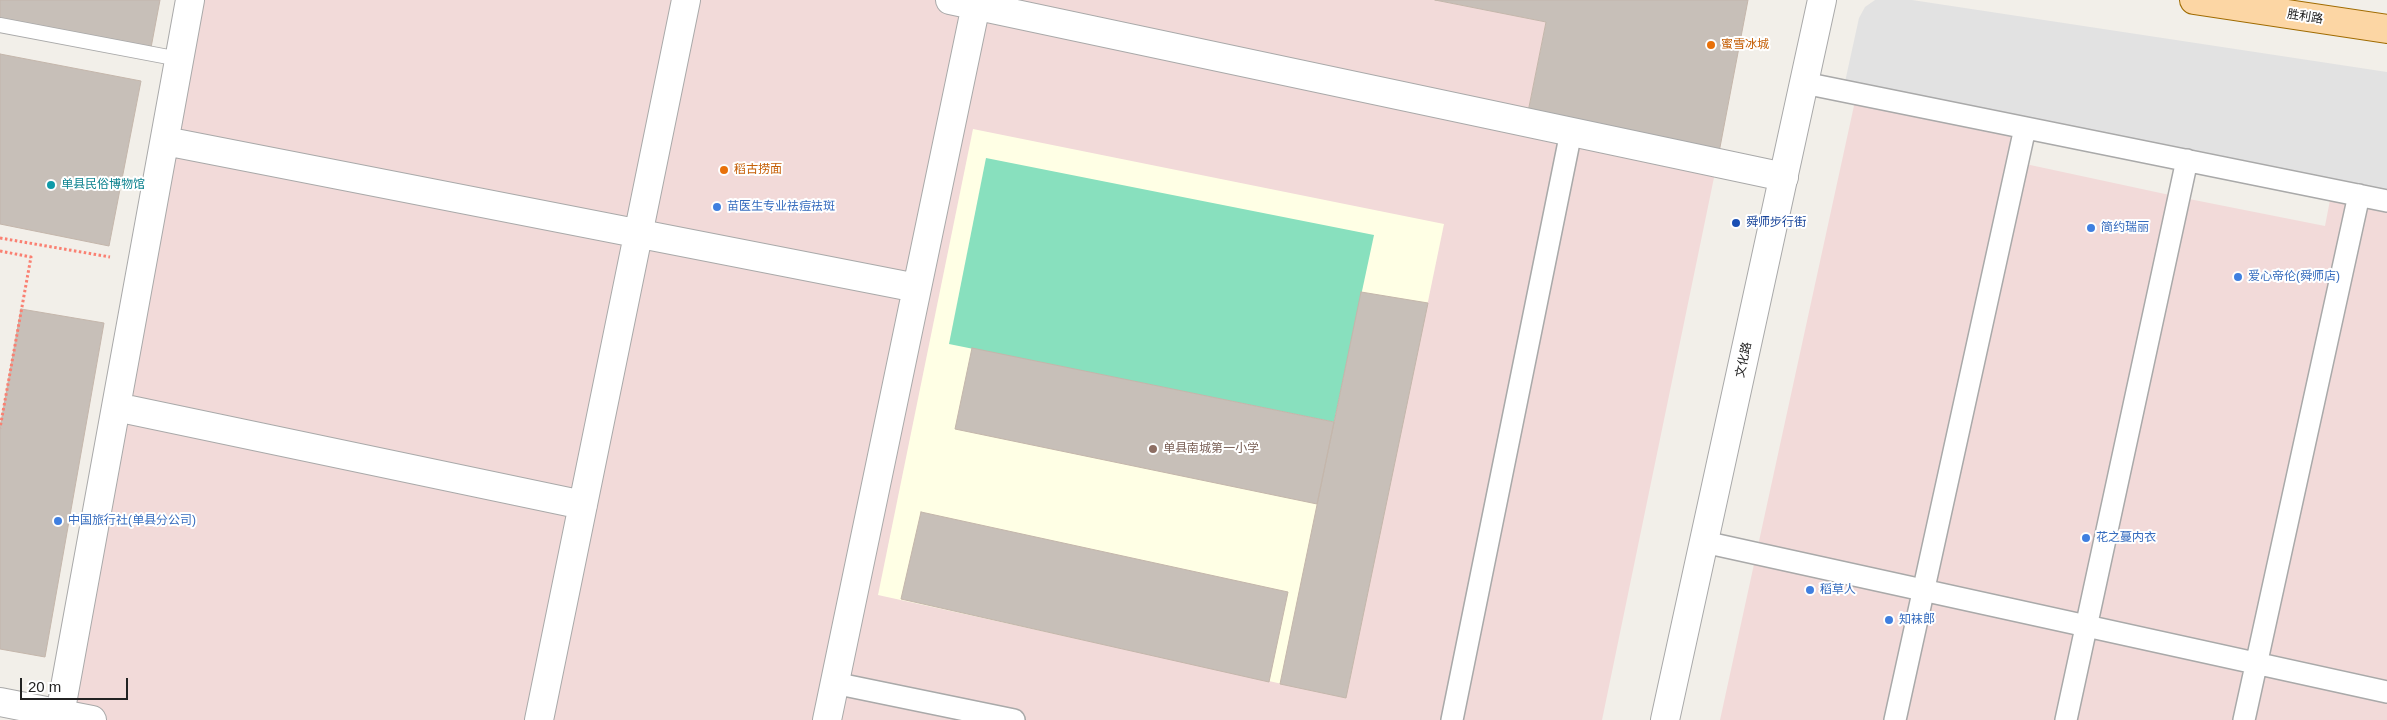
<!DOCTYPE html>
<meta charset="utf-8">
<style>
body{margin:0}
#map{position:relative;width:2387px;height:720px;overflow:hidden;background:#f2efe9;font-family:Helvetica,sans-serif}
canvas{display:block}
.scale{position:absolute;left:20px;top:678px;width:108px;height:22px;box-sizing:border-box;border:2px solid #222;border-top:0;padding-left:6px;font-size:15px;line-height:18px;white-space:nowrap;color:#222;-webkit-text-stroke:4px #fff;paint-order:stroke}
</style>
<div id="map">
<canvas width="2387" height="720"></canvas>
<div class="scale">20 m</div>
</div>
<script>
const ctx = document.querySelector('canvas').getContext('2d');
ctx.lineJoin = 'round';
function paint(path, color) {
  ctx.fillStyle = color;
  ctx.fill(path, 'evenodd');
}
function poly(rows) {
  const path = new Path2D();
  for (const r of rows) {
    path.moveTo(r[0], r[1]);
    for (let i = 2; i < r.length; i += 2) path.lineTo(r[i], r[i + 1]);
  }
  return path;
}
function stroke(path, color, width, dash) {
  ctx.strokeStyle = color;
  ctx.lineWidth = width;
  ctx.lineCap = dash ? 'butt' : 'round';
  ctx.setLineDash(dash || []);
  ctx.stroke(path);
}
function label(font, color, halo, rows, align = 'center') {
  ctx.font = font + ' Helvetica,"Noto Sans SC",sans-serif';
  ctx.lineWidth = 4;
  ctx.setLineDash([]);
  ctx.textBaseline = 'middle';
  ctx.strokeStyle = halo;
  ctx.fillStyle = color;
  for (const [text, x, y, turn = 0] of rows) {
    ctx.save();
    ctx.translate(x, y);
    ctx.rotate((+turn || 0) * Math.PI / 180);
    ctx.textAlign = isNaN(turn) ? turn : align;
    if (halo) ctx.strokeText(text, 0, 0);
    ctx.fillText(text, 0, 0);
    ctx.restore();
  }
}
const commercial = poly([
 [190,0,1435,0,1546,22,1526,122,1717,163,1602,720,59,720],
 [1428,303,901,599,878,594],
 [1855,101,2013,126,2007,160,2179,197,2325,226,2331,195,2387,207,2387,720,1720,720]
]);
const education = poly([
 [973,129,1444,224,1346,698,878,595]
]);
const pitch = poly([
 [986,158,1374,235,1334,422,949,344]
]);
const parking = poly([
 [1875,0,1912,0,2387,72,2387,201,1843,91,1859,18,1865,7]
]);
const building = poly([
 [0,0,160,0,150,53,0,25,0,0],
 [1435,0,1748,0,1717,163,1526,122,1546,22,1435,0],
 [0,54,141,81,109,246,0,224,0,54],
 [1361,292,1428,303,1346,698,1280,684,1361,292],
 [21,309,104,323,45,657,0,649,0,428,21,309],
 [972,348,1334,422,1317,504,955,429,972,348],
 [921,512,1288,592,1269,682,901,599,921,512]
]);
const path = poly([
 [0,238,110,257],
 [0,251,31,257,0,428]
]);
const service = poly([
 [0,25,179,59]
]);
const pedestrian = poly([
 [1804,83,2387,201],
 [1704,542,2387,692],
 [834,683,1014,720],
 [1452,720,1571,132],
 [1895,720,2025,128],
 [2066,720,2187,160],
 [2244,720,2359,195]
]);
const minor = poly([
 [950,0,1784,177],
 [165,141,917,288],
 [116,407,583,505],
 [0,702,92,720],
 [59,720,190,0],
 [539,720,686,0],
 [827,720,977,0]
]);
const tertiary = poly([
 [1665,720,1822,0]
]);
const primary = poly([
 [2194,0,2387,29]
]);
const markers = [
 [1711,45,5,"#e8710a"],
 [724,170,5,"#e8710a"],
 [51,185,5,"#0f9aa8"],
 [717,207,5,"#3f7fe0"],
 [1736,223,5,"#1a4fb4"],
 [2091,228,5,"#3f7fe0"],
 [2238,277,5,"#3f7fe0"],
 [1153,449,5,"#8d6e63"],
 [58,521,5,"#3f7fe0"],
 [2086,538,5,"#3f7fe0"],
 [1810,590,5,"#3f7fe0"],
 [1889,620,5,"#3f7fe0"]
];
const streetNames = [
 ["胜利路",2305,17,9],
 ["文化路",1744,360,-78]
];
const foodNames = [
 ["蜜雪冰城",1721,45],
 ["稻古捞面",734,170]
];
const cultureNames = [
 ["单县民俗博物馆",61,185]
];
const shopNames = [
 ["苗医生专业祛痘祛斑",727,207],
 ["简约瑞丽",2101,228],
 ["爱心帝伦(舜师店)",2248,277],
 ["中国旅行社(单县分公司)",68,521],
 ["花之蔓内衣",2096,538],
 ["稻草人",1820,590],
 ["知袜郎",1899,620]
];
const transitNames = [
 ["舜师步行街",1746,223]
];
const educationNames = [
 ["单县南城第一小学",1163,449]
];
paint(commercial, '#f2dad9');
paint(education, '#ffffe5');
paint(pitch, '#88e0be');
paint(parking, '#e2e2e2');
paint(building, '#c7bfb8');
stroke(building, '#c4b6ab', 1);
stroke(service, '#a9a9a9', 16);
stroke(pedestrian, '#a9a9a9', 24);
stroke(minor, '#a9a9a9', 30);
stroke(tertiary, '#a9a9a9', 30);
stroke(primary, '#a06b00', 30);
stroke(path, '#fa8072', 3, [2.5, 2.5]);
stroke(service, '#fff', 14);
stroke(pedestrian, '#fff', 21);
stroke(minor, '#fff', 28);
stroke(tertiary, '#fff', 28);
stroke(primary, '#fcd6a4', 28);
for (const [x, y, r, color] of markers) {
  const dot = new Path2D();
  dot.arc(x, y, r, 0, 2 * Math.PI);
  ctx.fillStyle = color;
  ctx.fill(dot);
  stroke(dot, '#fff', 2);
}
label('12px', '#222', '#fff', streetNames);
label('12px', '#c56008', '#fff', foodNames, 'left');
label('12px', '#0d838f', '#fff', cultureNames, 'left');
label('12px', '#366cbe', '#fff', shopNames, 'left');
label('12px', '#164399', '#fff', transitNames, 'left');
label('12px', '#785e54', '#fff', educationNames, 'left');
</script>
